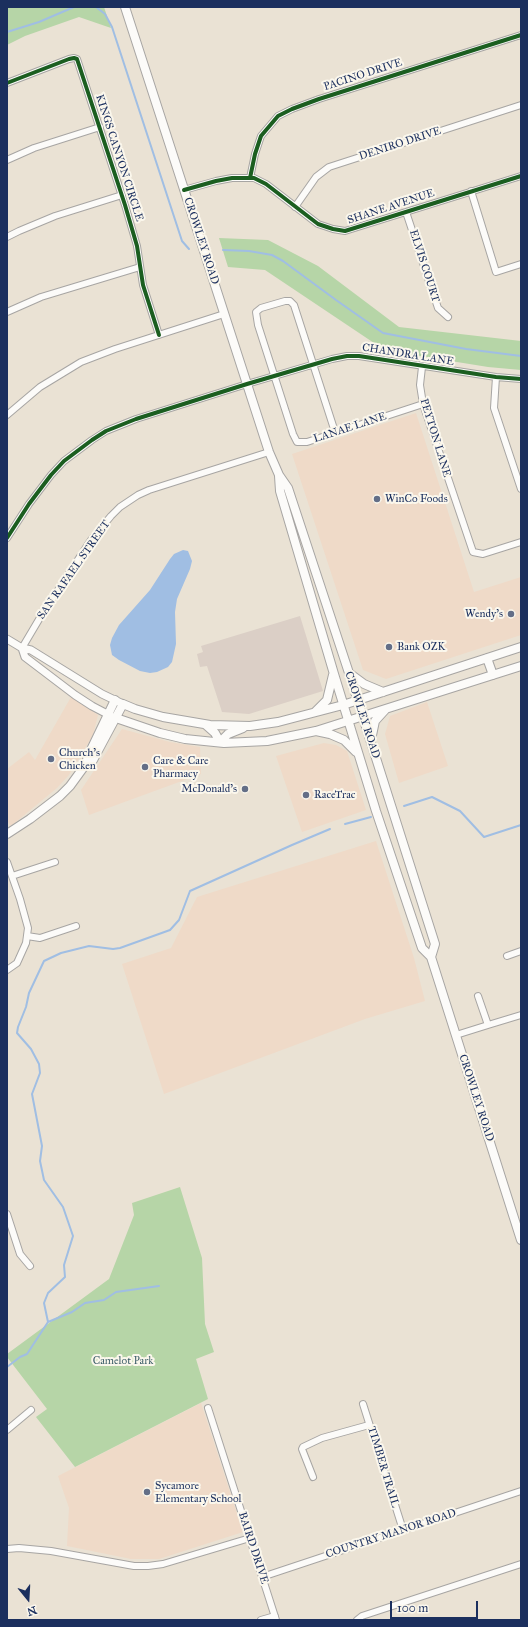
<!DOCTYPE html>
<style>
body{margin:0}
#map{position:relative;width:528px;height:1627px;overflow:hidden;background:#eae2d4;font-family:"IM FELL Great Primer",serif}
canvas{display:block}
.frame{position:absolute;inset:0;border:8px solid #1b2f5e;pointer-events:none}
.north{position:absolute;left:8px;top:1579px;width:40px;height:40px;-webkit-text-stroke:3px #fbf7ec;paint-order:stroke;rotate:162deg;font-size:11px;font-weight:700;line-height:16px;text-align:center;color:#1b2f5e}
.north::after{content:'';display:block;margin:auto;width:14px;height:18px;background:#1b2f5e;clip-path:polygon(50% 0,100% 100%,50% 72%,0 100%)}
.scale{position:absolute;left:390px;top:1601px;width:88px;height:18px;box-sizing:border-box;border:2px solid #1b2f5e;border-top:0;padding-left:5px;font-size:12px;line-height:14px;white-space:nowrap;color:#1b2f5e;-webkit-text-stroke:3px #fbf7ec;paint-order:stroke}
</style>
<div id="map">
<canvas width="528" height="1627"></canvas>
<div class="frame"></div>
<div class="north">N</div>
<div class="scale">100 m</div>
</div>
<script>
const ctx = document.querySelector('canvas').getContext('2d');
ctx.lineJoin = 'round';
function paint(path, color) {
  ctx.fillStyle = color;
  ctx.fill(path, 'evenodd');
}
function poly(rows) {
  const path = new Path2D();
  for (const r of rows) {
    path.moveTo(r[0], r[1]);
    for (let i = 2; i < r.length; i += 2) path.lineTo(r[i], r[i + 1]);
  }
  return path;
}
function stroke(path, color, width, dash) {
  ctx.strokeStyle = color;
  ctx.lineWidth = width;
  ctx.lineCap = dash ? 'butt' : 'round';
  ctx.setLineDash(dash || []);
  ctx.stroke(path);
}
function label(font, color, halo, rows, align = 'center') {
  ctx.font = font + ' "IM FELL Great Primer",serif';
  ctx.lineWidth = 4;
  ctx.setLineDash([]);
  ctx.textBaseline = 'middle';
  ctx.strokeStyle = halo;
  ctx.fillStyle = color;
  for (const [text, x, y, turn = 0] of rows) {
    ctx.save();
    ctx.translate(x, y);
    ctx.rotate((+turn || 0) * Math.PI / 180);
    ctx.textAlign = isNaN(turn) ? turn : align;
    if (halo) ctx.strokeText(text, 0, 0);
    ctx.fillText(text, 0, 0);
    ctx.restore();
  }
}
const built = poly([
 [416,413,474,592,521,577,521,635,386,679,363,670,292,454],
 [71,697,98,715,93,735,69,775,57,788,11,826,7,821,7,769,29,752,35,760],
 [427,702,448,766,399,783,385,734,390,716],
 [122,729,170,742,200,747,201,774,89,815,81,790],
 [324,743,336,745,347,751,366,810,302,832,276,756],
 [376,841,414,958,425,1001,365,1019,164,1094,122,964,171,948,197,897],
 [201,1403,243,1532,159,1559,131,1559,67,1546,69,1508,58,1476]
]);
const industrial = poly([
 [300,616,323,691,249,714,222,712,207,666,200,667,197,654,203,652,201,646]
]);
const green = poly([
 [7,7,104,7,111,28,79,17,25,36,7,45],
 [219,238,268,240,318,266,399,327,521,341,521,370,488,367,395,352,380,347,265,270,228,267],
 [180,1187,202,1258,205,1324,214,1352,196,1359,208,1399,75,1467,36,1417,47,1409,7,1357,7,1354,109,1279,134,1215,132,1203]
]);
const water = poly([
 [183,550,188,551,192,561,190,569,177,599,175,612,176,644,172,662,168,667,157,672,150,673,140,671,119,660,112,655,110,645,112,638,119,625,150,590,170,559,174,554]
]);
const stream = poly([
 [96,7,105,14,112,27,182,241,189,249],
 [7,32,39,22,74,7],
 [223,250,249,251,272,255,283,261,336,300,383,333,466,349,521,356],
 [404,806,432,797,460,811,484,837,521,825],
 [345,824,371,817],
 [48,1322,72,1312,85,1303,104,1300,116,1292,159,1286],
 [7,1367,20,1357,27,1354,48,1322,44,1303,48,1293,65,1277,64,1265,73,1236,63,1207,44,1180,40,1161,42,1146,32,1094,40,1073,39,1064,31,1049,17,1033,18,1027,26,1007,29,993,44,961,61,953,89,946,113,949,120,948,170,930,179,920,190,891,292,845,330,829]
]);
const minor = poly([
 [7,83,69,59,74,58,77,59,125,205,137,246,143,285,159,335],
 [7,160,34,148,100,127],
 [250,178,255,154,261,136,278,116,292,109,319,99,521,35],
 [184,190,216,181,232,178,254,178,266,184,318,224,333,229,345,231,521,176],
 [471,191,496,272,521,264],
 [295,207,316,177,329,167,521,105],
 [406,212,438,308,448,317],
 [7,237,19,231,55,216,122,195],
 [7,312,41,297,140,267],
 [422,367,420,385,423,404,473,552,483,554,521,542],
 [496,377,494,408,521,489],
 [7,415,40,387,81,362,115,349,224,314],
 [335,432,294,305,290,301,285,301,261,308,256,312,258,325,293,434,297,442,307,442,423,404],
 [7,538,29,504,51,475,64,461,92,440,106,431,136,419,247,384,332,359,347,356,359,356,496,377,521,379],
 [22,648,41,616,91,540,111,516,120,507,138,495,149,490,269,452],
 [7,862,20,899,28,928,26,943,17,963,7,970],
 [12,876,55,862],
 [27,936,40,938,76,926],
 [507,956,521,951],
 [478,996,488,1025,521,1015],
 [456,1035,488,1025],
 [7,1214,20,1254,30,1266],
 [363,1404,403,1530],
 [208,1408,276,1620],
 [7,1430,31,1410],
 [313,1477,302,1449,303,1447,322,1438,369,1425],
 [7,1549,19,1548,51,1551,134,1566,148,1566,163,1564,250,1538],
 [262,1577,521,1491],
 [261,1620,275,1616],
 [357,1620,362,1616,521,1564]
]);
const tertiary = poly([
 [7,639,22,648,31,650,102,694,123,704],
 [22,648,25,657,75,695,92,706,113,717]
]);
const secondary = poly([
 [125,7,269,452,279,475,288,488,349,673,435,944,431,957],
 [279,476,280,491,334,674,376,811,422,948,431,957,521,1240],
 [487,658,493,675],
 [349,673,364,684,383,692],
 [315,712,327,700,333,675],
 [116,718,160,733,185,739,224,743,267,741,316,731,521,666],
 [206,725,215,733,220,742,228,734,243,728],
 [316,731,330,734,344,740,356,752],
 [371,740,375,721,385,710],
 [86,764,93,760,123,704,135,709,163,717,210,725,250,726,278,722,343,705,521,647],
 [7,834,30,819,60,796,70,786,86,764,88,756,115,700]
]);
const cycleway = poly([
 [7,83,69,59,74,58,77,59,125,205,137,246,143,285,159,335],
 [250,178,255,154,261,136,278,116,292,109,319,99,521,35],
 [184,190,216,181,232,178,254,178,266,184,318,224,333,229,345,231,521,176],
 [7,538,29,504,51,475,64,461,92,440,106,431,136,419,247,384,332,359,347,356,359,356,496,377,521,379]
]);
const markers = [
 [377,499,4,"#636e87"],
 [511,614,4,"#636e87"],
 [389,647,4,"#636e87"],
 [51,759,4,"#636e87"],
 [145,767,4,"#636e87"],
 [245,789,4,"#636e87"],
 [306,795,4,"#636e87"],
 [147,1492,4,"#636e87"]
];
const streetNames = [
 ["PACINO DRIVE",363,75,-18],
 ["DENIRO DRIVE",400,144,-18],
 ["KINGS CANYON CIRCLE",119,158,72],
 ["SHANE AVENUE",391,207,-18],
 ["CROWLEY ROAD",201,241,72],
 ["ELVIS COURT",424,266,72],
 ["CHANDRA LANE",408,355,9],
 ["LANAE LANE",350,428,-18],
 ["PEYTON LANE",435,438,73],
 ["SAN RAFAEL STREET",74,570,-55],
 ["CROWLEY ROAD",362,715,72],
 ["CROWLEY ROAD",476,1098,72],
 ["TIMBER TRAIL",383,1467,73],
 ["COUNTRY MANOR ROAD",391,1534,-18],
 ["BAIRD DRIVE",253,1548,72]
];
const poiNames = [
 ["WinCo Foods",385,499],
 ["Wendy's",503,614,"right"],
 ["Bank OZK",397,647],
 ["Church's",59,753],
 ["Chicken",59,766],
 ["Care & Care",153,761],
 ["Pharmacy",153,774],
 ["McDonald's",237,789,"right"],
 ["RaceTrac",314,795],
 ["Sycamore",155,1486],
 ["Elementary School",155,1499]
];
const parkNames = [
 ["Camelot Park",123,1361]
];
paint(built, '#efdac8');
paint(industrial, '#dbcfc6');
paint(green, '#b6d5a7');
paint(water, '#a0bee3');
stroke(stream, '#a0bee3', 2);
stroke(minor, '#a7a5a3', 8);
stroke(tertiary, '#a7a5a3', 9);
stroke(secondary, '#a7a5a3', 10);
stroke(minor, '#fcfbf9', 6);
stroke(tertiary, '#fcfbf9', 7);
stroke(secondary, '#fcfbf9', 8);
stroke(cycleway, '#1b5e20', 4);
for (const [x, y, r, color] of markers) {
  const dot = new Path2D();
  dot.arc(x, y, r, 0, 2 * Math.PI);
  ctx.fillStyle = color;
  ctx.fill(dot);
  stroke(dot, '#fbf7ec', 1.5);
}
label('11px', '#1b2f5e', '#fbf7ec', streetNames);
label('11px', '#1b2f5e', '#fbf7ec', poiNames, 'left');
label('11px', '#3d5e69', '#fbf7ec', parkNames);
</script>
